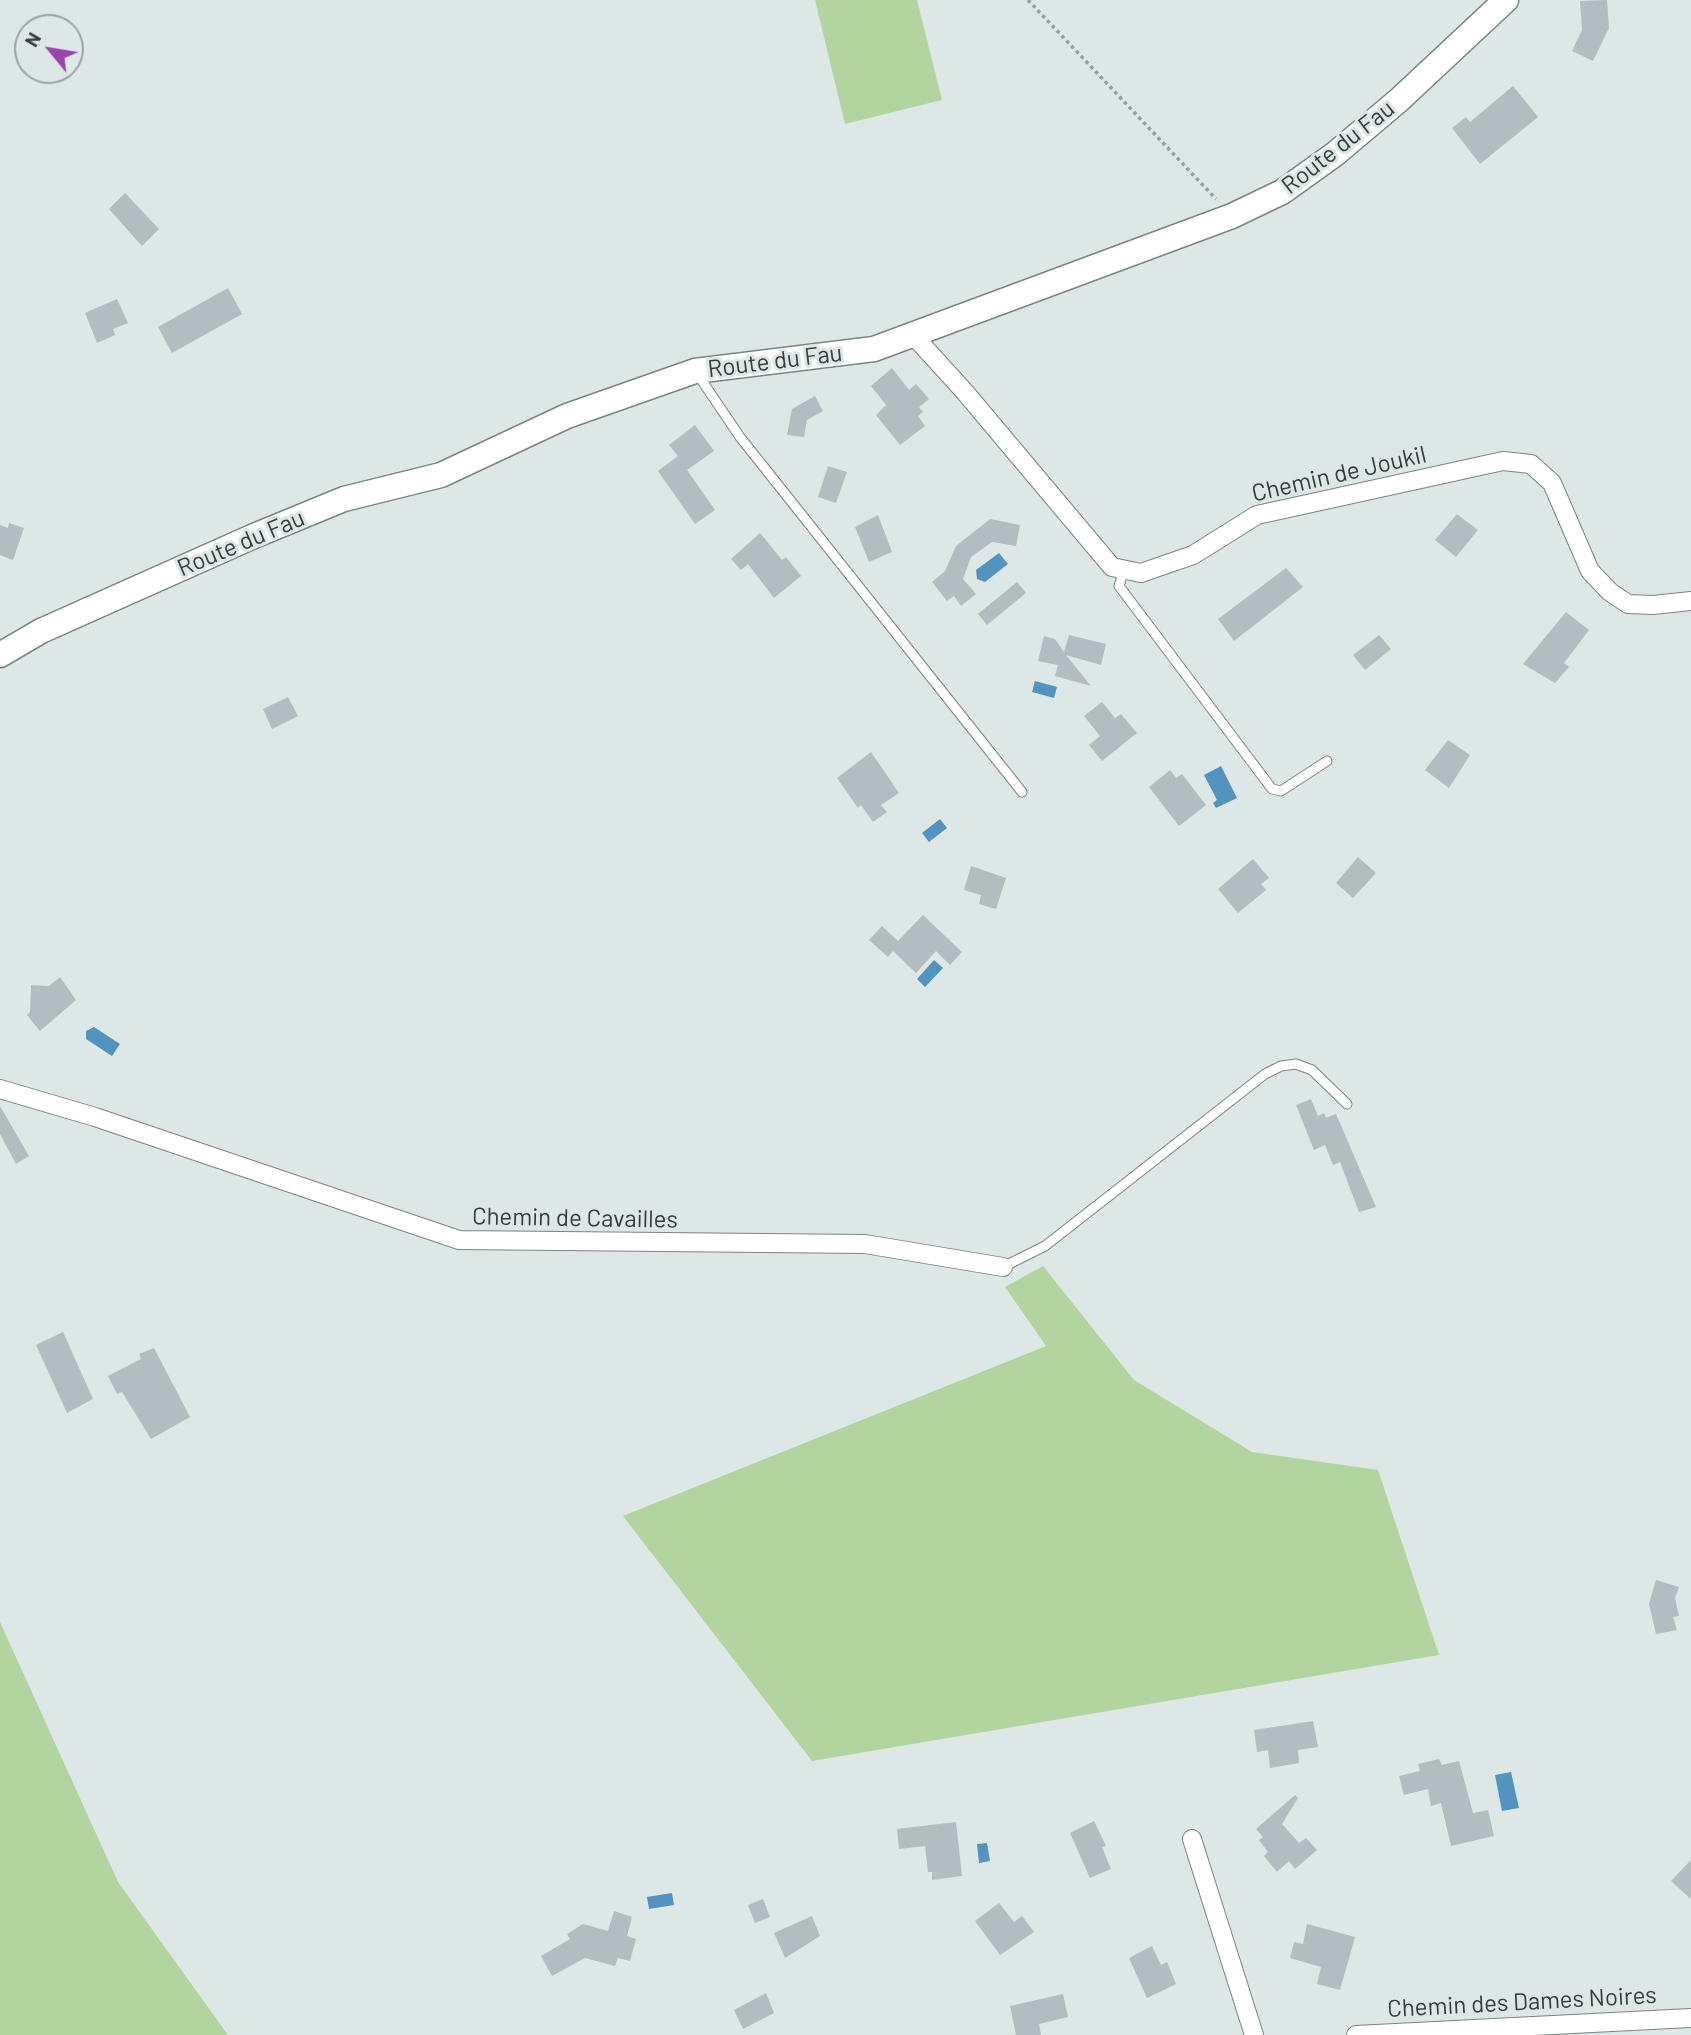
<!DOCTYPE html>
<style>
body{margin:0}
#map{position:relative;width:1691px;height:2035px;overflow:hidden;background:#dde7e5;font-family:Barlow,sans-serif}
canvas{display:block}
.north{position:absolute;left:14px;top:14px;width:70px;height:70px;box-sizing:border-box;background:#dde7e5;border:2px solid #9ba3a1;border-radius:50%;rotate:300deg;font-size:19px;font-weight:700;line-height:28px;text-align:center;color:#383c3c}
.north::after{content:'';display:block;margin:auto;width:24px;height:32px;background:#9a43af;clip-path:polygon(50% 0,100% 100%,50% 72%,0 100%)}
</style>
<div id="map">
<canvas width="1691" height="2035"></canvas>
<div class="north">N</div>
</div>
<script>
const ctx = document.querySelector('canvas').getContext('2d');
ctx.lineJoin = 'round';
function paint(path, color) {
  ctx.fillStyle = color;
  ctx.fill(path, 'evenodd');
}
function poly(rows) {
  const path = new Path2D();
  for (const r of rows) {
    path.moveTo(r[0], r[1]);
    for (let i = 2; i < r.length; i += 2) path.lineTo(r[i], r[i + 1]);
  }
  return path;
}
function stroke(path, color, width, dash) {
  ctx.strokeStyle = color;
  ctx.lineWidth = width;
  ctx.lineCap = dash ? 'butt' : 'round';
  ctx.setLineDash(dash || []);
  ctx.stroke(path);
}
function label(font, color, halo, rows, align = 'center') {
  ctx.font = font + ' Barlow,sans-serif';
  ctx.lineWidth = 6;
  ctx.setLineDash([]);
  ctx.textBaseline = 'middle';
  ctx.strokeStyle = halo;
  ctx.fillStyle = color;
  for (const [text, x, y, turn = 0] of rows) {
    ctx.save();
    ctx.translate(x, y);
    ctx.rotate((+turn || 0) * Math.PI / 180);
    ctx.textAlign = isNaN(turn) ? turn : align;
    if (halo) ctx.strokeText(text, 0, 0);
    ctx.fillText(text, 0, 0);
    ctx.restore();
  }
}
const green = poly([
 [815,0,917,0,942,100,845,124],
 [1043,1266,1134,1380,1252,1452,1378,1470,1439,1655,812,1761,623,1516,1046,1346,1005,1287],
 [0,1622,118,1882,228,2035,0,2035]
]);
const water = poly([
 [999,553,1008,564,985,582,977,579,976,570],
 [1035,681,1057,687,1054,698,1032,692],
 [1221,766,1237,798,1216,808,1213,803,1217,800,1204,775],
 [940,819,947,828,929,842,922,833],
 [934,960,943,968,925,987,917,979],
 [94,1027,120,1044,112,1056,86,1039,86,1031],
 [1511,1772,1519,1808,1502,1811,1495,1775],
 [987,1843,990,1861,979,1863,977,1844],
 [672,1893,674,1905,649,1909,647,1897]
]);
const building = poly([
 [1607,0,1609,28,1593,61,1572,51,1582,30,1580,1],
 [1513,86,1538,117,1480,164,1452,128,1466,117,1470,122],
 [125,193,159,229,142,246,109,209],
 [228,288,242,314,172,353,158,327],
 [117,299,128,323,113,329,115,335,97,343,85,313],
 [892,368,909,390,916,384,929,399,919,407,923,412,918,416,925,426,900,445,876,415,886,405,871,386],
 [815,396,823,411,807,420,804,437,787,435,792,409],
 [695,425,714,451,687,470,715,510,695,524,658,471,678,456,669,445],
 [828,466,847,472,836,503,818,497],
 [1457,514,1478,530,1456,557,1435,540],
 [878,515,892,552,869,562,855,527],
 [990,519,1020,525,1016,546,992,542,971,557,963,579,976,594,961,606,954,596,947,601,932,582,945,571,956,546],
 [9,523,24,528,13,560,0,555,0,525,8,528],
 [760,533,782,560,786,557,801,576,774,598,748,564,741,570,731,559],
 [1286,568,1303,587,1234,641,1218,619],
 [1017,582,1026,593,987,625,978,614],
 [1566,612,1589,630,1564,663,1569,667,1555,683,1523,664],
 [1069,635,1106,644,1101,665,1066,655,1091,686,1055,676,1058,665,1038,661,1044,636,1055,639,1064,652],
 [1379,635,1391,649,1365,670,1353,655],
 [288,697,298,716,272,729,263,709],
 [1102,702,1115,718,1121,714,1137,733,1102,761,1089,745,1100,736,1084,716],
 [1448,740,1470,755,1449,788,1425,770],
 [871,752,899,793,881,805,887,812,873,822,861,805,858,808,837,778],
 [1170,770,1176,778,1182,774,1206,805,1179,826,1149,787],
 [1358,857,1376,873,1353,898,1336,883],
 [1253,859,1269,878,1261,884,1266,890,1238,913,1218,889],
 [971,866,1006,878,996,909,979,904,981,895,964,890],
 [923,915,962,952,950,965,936,951,916,973,893,951,888,957,869,940,882,926,898,941],
 [60,977,76,1000,40,1031,27,1015,30,1012,31,985,49,986],
 [1311,1099,1318,1116,1324,1113,1326,1118,1336,1114,1376,1207,1359,1212,1340,1162,1333,1165,1325,1145,1314,1150,1296,1105],
 [0,1106,29,1156,16,1164,0,1134],
 [63,1332,93,1399,67,1413,36,1345],
 [154,1348,190,1417,151,1439,122,1392,117,1394,108,1376,141,1359,139,1354],
 [1656,1580,1679,1587,1675,1598,1679,1616,1673,1617,1677,1630,1656,1634,1649,1604],
 [1313,1721,1318,1747,1298,1750,1299,1763,1270,1768,1268,1750,1257,1752,1254,1730],
 [1439,1759,1442,1765,1459,1761,1473,1813,1488,1810,1494,1836,1451,1846,1441,1803,1431,1806,1428,1789,1404,1795,1399,1776,1420,1771,1418,1764],
 [1295,1795,1298,1798,1282,1824,1299,1843,1306,1838,1317,1850,1295,1869,1289,1861,1277,1872,1264,1856,1268,1852,1259,1840,1263,1837,1256,1829],
 [1094,1821,1106,1846,1102,1847,1111,1869,1090,1878,1070,1833],
 [956,1822,962,1876,932,1880,932,1872,928,1872,925,1846,899,1849,897,1829],
 [1691,1860,1691,1899,1671,1881],
 [763,1899,770,1917,755,1923,748,1905],
 [999,1903,1014,1922,1022,1916,1034,1932,1000,1955,975,1921],
 [614,1911,632,1917,627,1936,636,1939,630,1961,618,1958,615,1966,585,1958,552,1976,541,1956,570,1939,567,1934,583,1924,608,1931],
 [812,1916,820,1936,785,1958,774,1933],
 [1307,1924,1355,1937,1340,1990,1317,1984,1321,1967,1290,1958,1294,1942,1303,1944],
 [1152,1946,1161,1965,1167,1962,1176,1984,1147,1998,1129,1958],
 [766,1993,774,2013,743,2029,734,2010],
 [1063,1994,1068,2017,1039,2024,1041,2035,1016,2035,1010,2006]
]);
const path = poly([
 [1028,0,1216,199]
]);
const lane = poly([
 [696,372,740,437,1022,792],
 [1124,569,1119,586,1272,789,1281,791,1327,761],
 [1003,1267,1045,1246,1265,1074,1281,1066,1296,1064,1312,1070,1347,1104]
]);
const street = poly([
 [913,335,964,391,1112,567,1141,573,1193,555,1257,515,1503,461,1531,464,1552,483,1590,571,1610,592,1628,604,1653,605,1691,601],
 [0,1089,95,1117,459,1240,865,1244,1003,1267],
 [1192,1839,1254,2035],
 [1356,2035,1691,2018]
]);
const secondary = poly([
 [0,655,41,631,254,536,344,499,441,475,567,416,695,371,874,349,1232,216,1282,192,1335,154,1399,100,1506,0]
]);
const streetNames = [
 ["Route du Fau",1338,147,-38],
 ["Route du Fau",775,361,-7],
 ["Chemin de Joukil",1339,474,-13],
 ["Route du Fau",241,543,-23],
 ["Chemin de Cavailles",575,1218,1],
 ["Chemin des Dames Noires",1522,2002,-3]
];
paint(green, '#b2d59f');
paint(water, '#5393bf');
paint(building, '#b3bcbe');
stroke(lane, '#7b8482', 11);
stroke(street, '#7b8482', 20);
stroke(secondary, '#7b8482', 27);
stroke(path, '#989f9e', 3.5, [3.5, 3.5]);
stroke(lane, '#fff', 9);
stroke(street, '#fff', 18);
stroke(secondary, '#fff', 24);
label('24px', '#383c3c', '#dde7e5', streetNames);
</script>
